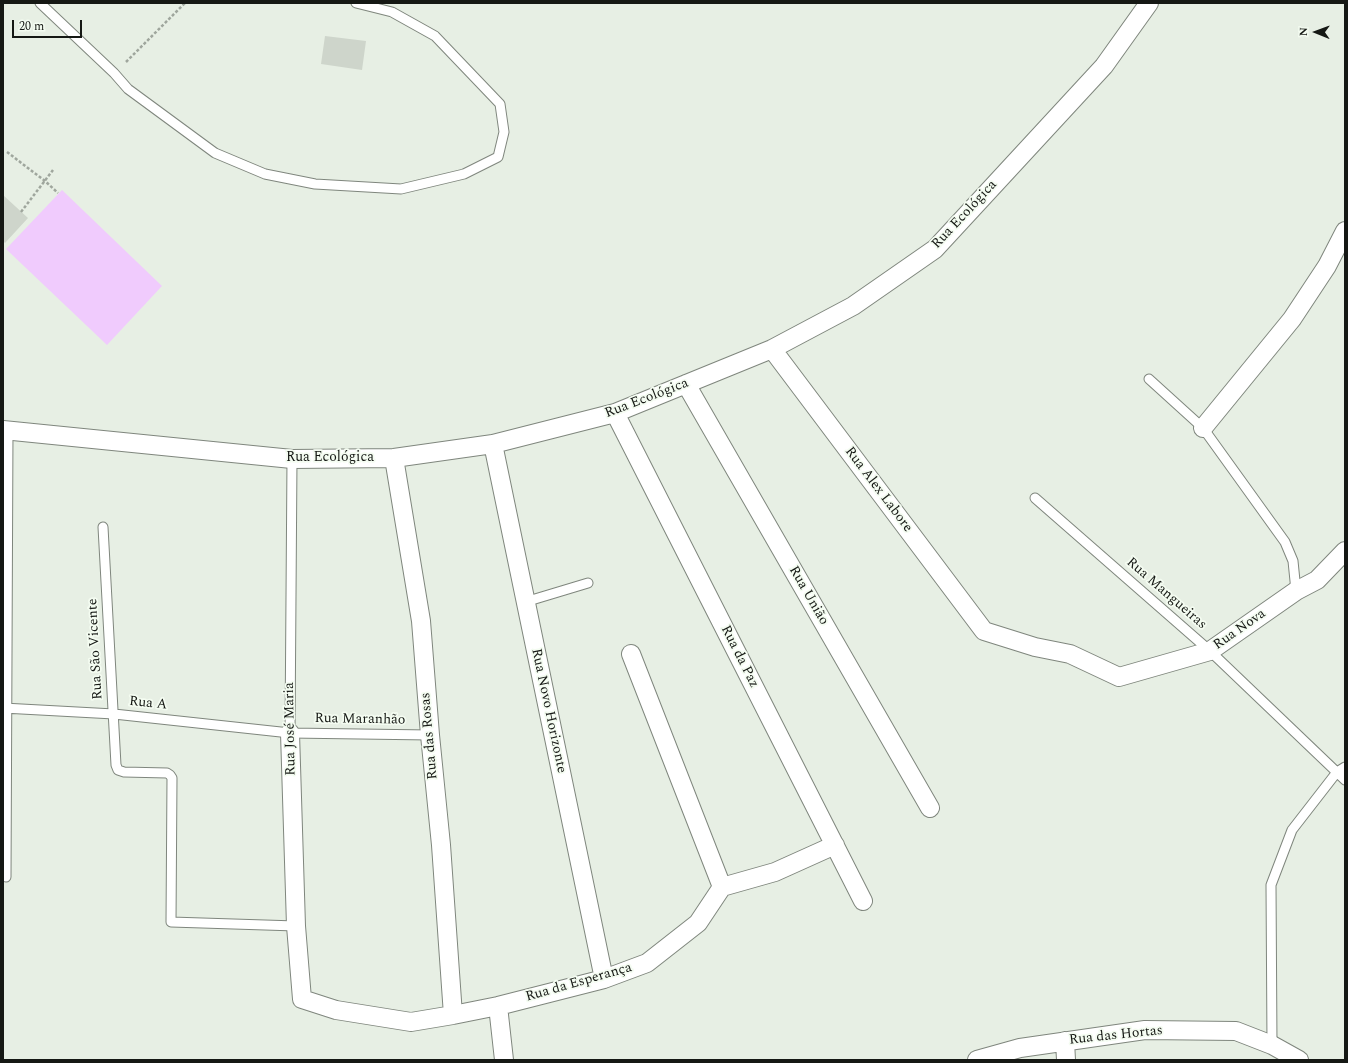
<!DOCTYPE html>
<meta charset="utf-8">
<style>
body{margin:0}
#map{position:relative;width:1348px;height:1063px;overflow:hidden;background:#e7efe4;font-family:Spectral,serif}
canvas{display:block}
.frame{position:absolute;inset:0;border:4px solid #151814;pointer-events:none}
.north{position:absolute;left:1296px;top:12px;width:40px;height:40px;-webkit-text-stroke:3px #f4fcf1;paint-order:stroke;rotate:271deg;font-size:11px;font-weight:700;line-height:16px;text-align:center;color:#151814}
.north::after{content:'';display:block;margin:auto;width:14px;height:18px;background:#151814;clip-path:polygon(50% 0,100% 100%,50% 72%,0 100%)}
.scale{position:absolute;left:12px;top:20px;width:70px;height:18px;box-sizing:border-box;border:2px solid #151814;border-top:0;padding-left:5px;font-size:12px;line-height:14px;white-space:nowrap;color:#151814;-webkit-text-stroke:3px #f4fcf1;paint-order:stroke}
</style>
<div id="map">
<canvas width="1348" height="1063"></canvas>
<div class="frame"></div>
<div class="north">N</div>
<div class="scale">20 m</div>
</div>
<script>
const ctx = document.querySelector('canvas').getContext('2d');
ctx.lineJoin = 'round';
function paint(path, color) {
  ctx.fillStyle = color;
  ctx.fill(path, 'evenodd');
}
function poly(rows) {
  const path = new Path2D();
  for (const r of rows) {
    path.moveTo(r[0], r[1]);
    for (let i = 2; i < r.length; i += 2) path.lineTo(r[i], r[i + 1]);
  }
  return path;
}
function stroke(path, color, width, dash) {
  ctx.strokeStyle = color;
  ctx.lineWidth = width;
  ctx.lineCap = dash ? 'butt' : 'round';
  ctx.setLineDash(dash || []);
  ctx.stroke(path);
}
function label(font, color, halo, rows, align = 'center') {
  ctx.font = font + ' Spectral,serif';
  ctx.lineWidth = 3.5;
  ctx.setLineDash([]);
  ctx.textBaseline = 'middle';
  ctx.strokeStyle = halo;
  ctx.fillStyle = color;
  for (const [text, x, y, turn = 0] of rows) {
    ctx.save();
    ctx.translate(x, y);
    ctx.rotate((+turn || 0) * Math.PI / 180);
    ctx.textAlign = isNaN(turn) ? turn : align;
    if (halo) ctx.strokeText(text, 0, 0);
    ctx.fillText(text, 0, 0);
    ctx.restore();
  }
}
const green = poly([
 [62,190,162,286,107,345,6,249]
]);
const building = poly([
 [325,36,366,41,362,70,321,64],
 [3,195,28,218,5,243,3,241]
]);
const path = poly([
 [126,62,185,3],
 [7,152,45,181,58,193],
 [21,212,53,170]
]);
const service = poly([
 [40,3,114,73,128,89,215,153,265,174,315,184,401,189,464,174,498,157,504,132,500,104,435,36,392,12,356,3],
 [1149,379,1203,428,1285,542,1293,561,1296,591],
 [1035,498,1210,651,1345,780],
 [103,527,116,765,118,770,124,772,167,773,170,775,172,778,171,922,296,926],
 [525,602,588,583],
 [3,708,114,714,290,733,430,735],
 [290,733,292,459],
 [6,877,8,431],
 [1272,1045,1271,885,1292,830,1337,772,1345,767]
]);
const minor = poly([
 [772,349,984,631,1035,647,1070,654,1119,677,1210,651,1296,591,1317,580,1345,551],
 [686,384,930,808],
 [615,413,863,901],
 [1203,428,1292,319,1327,266,1345,231],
 [3,430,292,459,394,458,493,444,615,413,772,349,853,306,935,249,1104,66,1149,3],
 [493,444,604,979],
 [394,458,421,621,430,735,441,845,453,1015],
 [631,654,722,887],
 [290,733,296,926,302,999,336,1010,411,1022,453,1015,498,1006,604,979,647,963,698,923,722,887],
 [722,887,775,872,835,845],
 [498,1006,504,1060],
 [1065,1041,1066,1060],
 [977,1060,1020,1048,1145,1030,1236,1031,1272,1045,1299,1060]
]);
const streetNames = [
 ["Rua Ecológica",965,215,-47],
 ["Rua Ecológica",647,399,-21],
 ["Rua Ecológica",330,458],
 ["Rua Alex Labore",878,490,53],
 ["Rua Mangueiras",1166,594,41],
 ["Rua União",808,596,60],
 ["Rua Nova",1240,630,-35],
 ["Rua São Vicente",96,649,-93],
 ["Rua da Paz",739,657,63],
 ["Rua A",148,704,6],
 ["Rua Novo Horizonte",548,711,78],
 ["Rua Maranhão",360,720,1],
 ["Rua José Maria",291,729,-91],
 ["Rua das Rosas",430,736,-95],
 ["Rua da Esperança",579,983,-16],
 ["Rua das Hortas",1116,1036,-6]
];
paint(green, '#f0cbfd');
paint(building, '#ced5cb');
stroke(service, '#7f867d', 11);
stroke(minor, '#7f867d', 20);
stroke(path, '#9fa69d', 2.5, [3, 2]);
stroke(service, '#fff', 9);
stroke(minor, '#fff', 18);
label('14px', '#151814', '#f4fcf1', streetNames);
</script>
